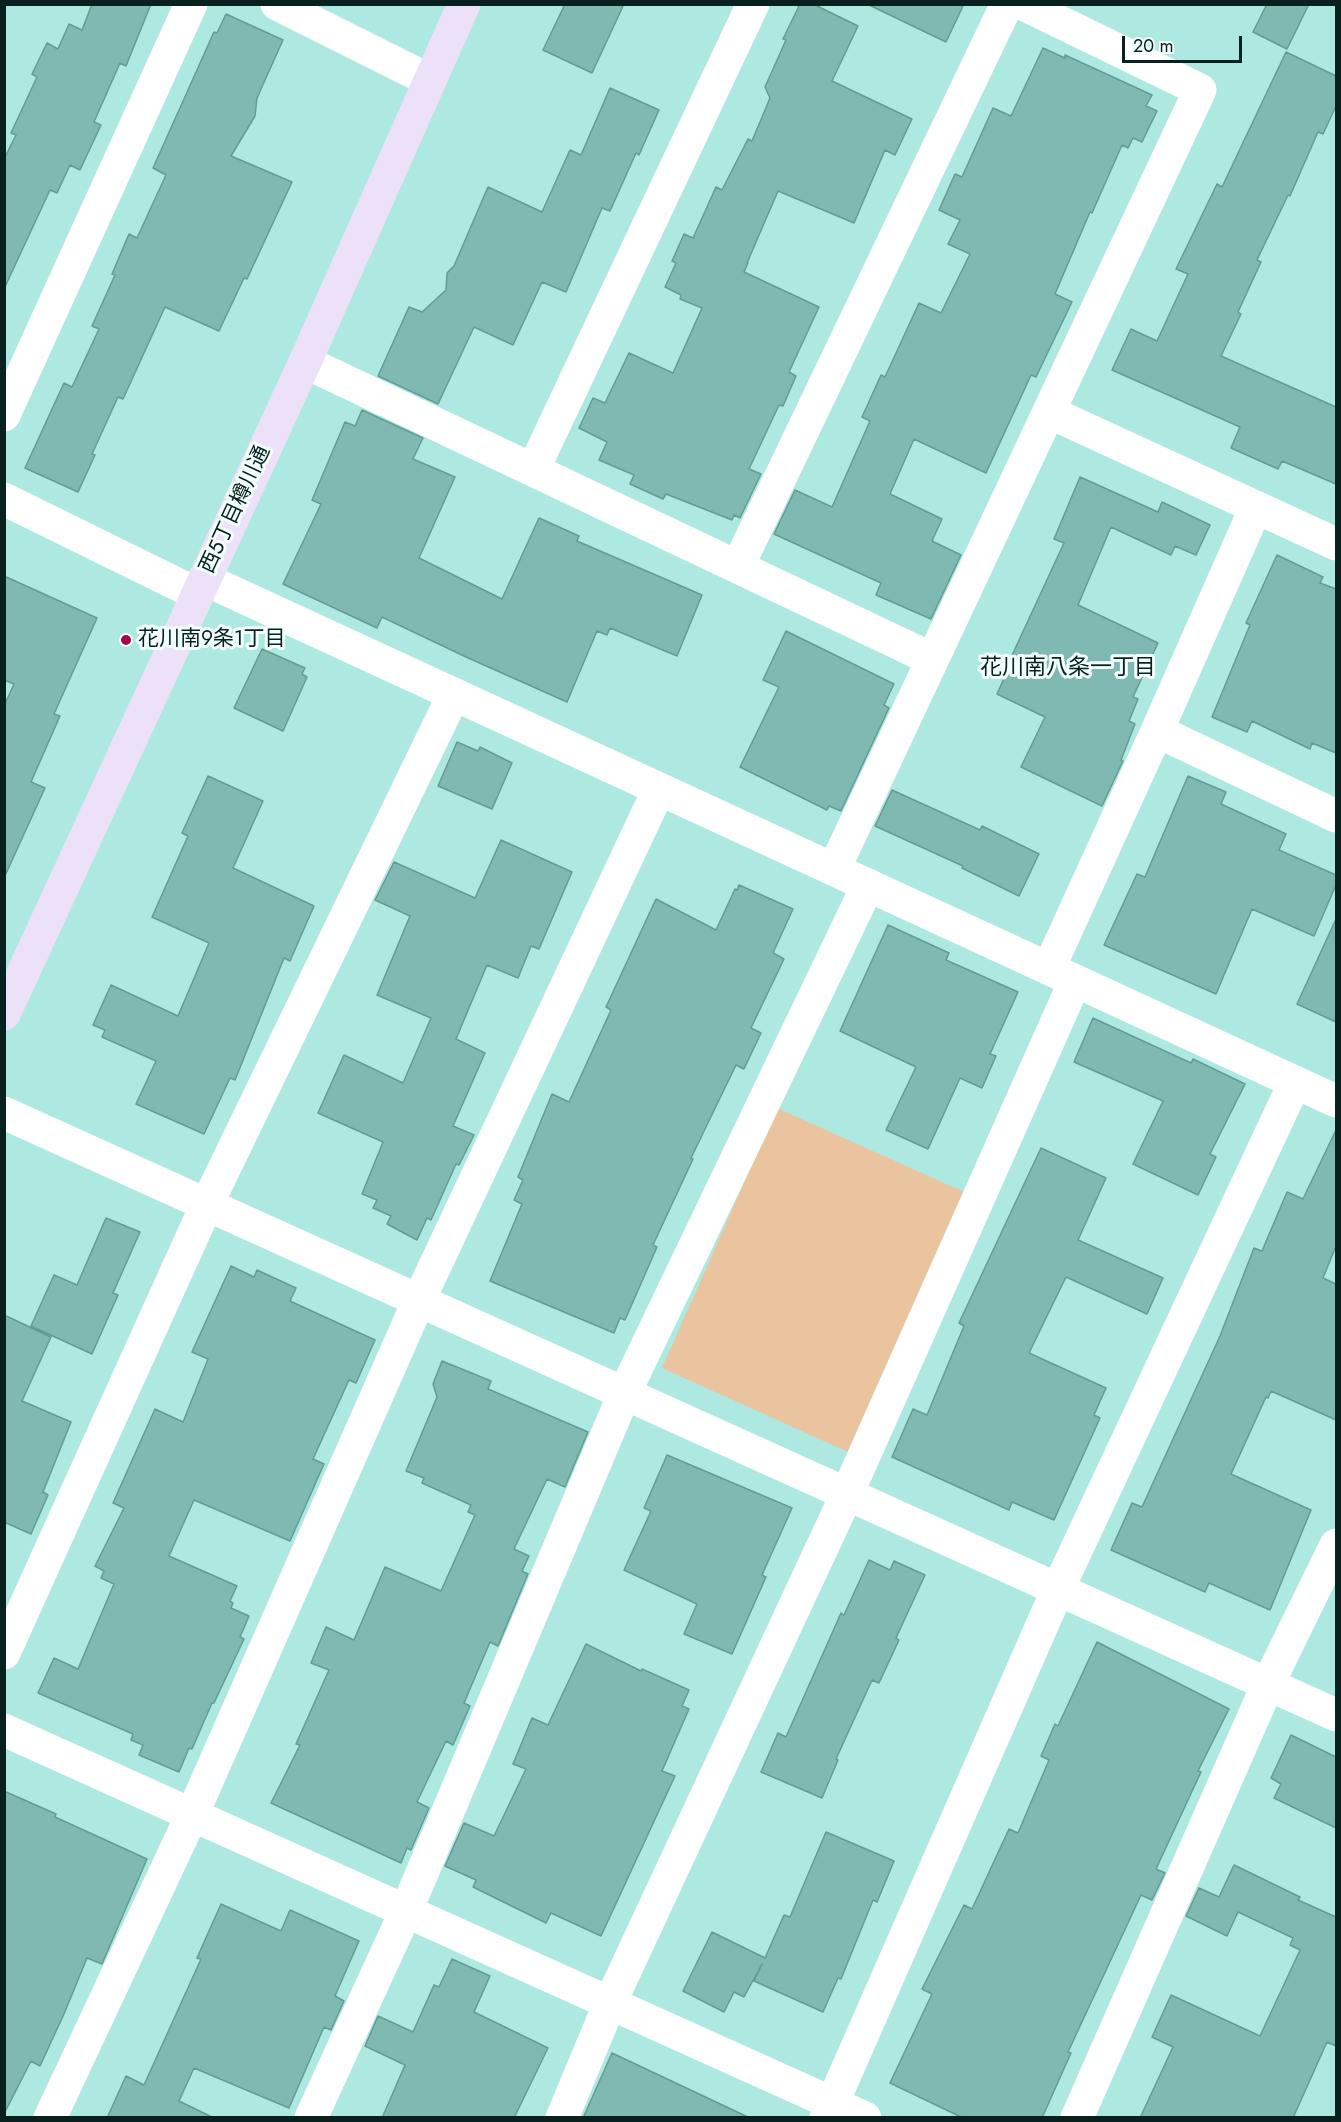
<!DOCTYPE html>
<meta charset="utf-8">
<style>
body{margin:0}
#map{position:relative;width:1341px;height:2122px;overflow:hidden;background:#ade8e1;font-family:Jost,sans-serif}
canvas{display:block}
.frame{position:absolute;inset:0;border:6px solid #08201e;pointer-events:none}
.scale{position:absolute;left:1122px;top:36px;width:120px;height:27px;box-sizing:border-box;border:3px solid #08201e;border-top:0;padding-left:8px;font-size:18px;line-height:21px;white-space:nowrap;color:#08201e;-webkit-text-stroke:4px #f3fffd;paint-order:stroke}
</style>
<div id="map">
<canvas width="1341" height="2122"></canvas>
<div class="frame"></div>
<div class="scale">20 m</div>
</div>
<script>
const ctx = document.querySelector('canvas').getContext('2d');
ctx.lineJoin = 'round';
function paint(path, color) {
  ctx.fillStyle = color;
  ctx.fill(path, 'evenodd');
}
function poly(rows) {
  const path = new Path2D();
  for (const r of rows) {
    path.moveTo(r[0], r[1]);
    for (let i = 2; i < r.length; i += 2) path.lineTo(r[i], r[i + 1]);
  }
  return path;
}
function stroke(path, color, width, dash) {
  ctx.strokeStyle = color;
  ctx.lineWidth = width;
  ctx.lineCap = dash ? 'butt' : 'round';
  ctx.setLineDash(dash || []);
  ctx.stroke(path);
}
function label(font, color, halo, rows, align = 'center') {
  ctx.font = font + ' Jost,"Noto Sans JP",sans-serif';
  ctx.lineWidth = 6;
  ctx.setLineDash([]);
  ctx.textBaseline = 'middle';
  ctx.strokeStyle = halo;
  ctx.fillStyle = color;
  for (const [text, x, y, turn = 0] of rows) {
    ctx.save();
    ctx.translate(x, y);
    ctx.rotate((+turn || 0) * Math.PI / 180);
    ctx.textAlign = isNaN(turn) ? turn : align;
    if (halo) ctx.strokeText(text, 0, 0);
    ctx.fillText(text, 0, 0);
    ctx.restore();
  }
}
const green = poly([
 [777,1108,964,1192,848,1452,662,1368]
]);
const building = poly([
 [92,4,151,4,126,66,120,63,94,122,101,125,80,170,70,165,57,193,50,190,4,289,4,159,16,135,11,133,37,77,32,74,47,43,58,49,69,24,82,30,92,4],
 [565,4,624,4,592,73,543,50,565,4],
 [800,4,813,4,858,26,832,81,912,119,895,155,885,150,854,223,778,191,747,263,748,263,744,272,819,307,789,372,796,376,783,406,779,405,749,469,761,474,740,518,734,515,732,520,666,494,663,499,630,484,634,475,599,460,607,442,579,428,593,398,605,403,629,353,673,373,702,308,680,299,681,295,665,287,676,263,672,261,684,234,693,238,716,187,722,190,748,139,752,141,770,98,765,87,786,40,783,39,800,4],
 [867,4,964,4,946,42,867,4],
 [1267,4,1309,4,1287,49,1253,32,1267,4],
 [226,14,283,40,257,98,255,116,231,156,292,182,247,279,244,278,219,331,165,307,123,399,118,397,92,454,95,455,78,492,25,468,64,383,72,387,99,329,92,326,115,275,112,274,129,234,137,238,166,175,153,168,214,32,217,33,226,14],
 [1043,48,1065,58,1065,55,1152,95,1146,106,1157,111,1142,142,1133,138,1128,148,1122,145,1092,213,1090,212,1055,294,1072,302,1036,377,1031,375,986,473,914,439,890,494,942,519,932,541,961,555,931,619,876,595,881,583,774,534,795,490,832,507,870,421,862,417,881,375,885,377,919,303,941,313,970,254,948,244,960,220,939,210,955,174,962,177,993,108,1011,116,1043,48],
 [1286,52,1336,76,1336,106,1323,134,1318,132,1290,196,1288,195,1257,260,1261,262,1238,312,1241,314,1221,356,1336,407,1336,484,1282,461,1278,469,1231,448,1240,427,1112,370,1131,329,1157,341,1188,274,1176,269,1217,184,1222,187,1286,52],
 [610,88,659,110,639,155,636,153,610,211,602,208,566,292,542,282,513,345,474,327,438,404,378,376,409,307,422,312,446,290,447,273,454,266,488,187,542,212,570,150,581,155,610,88],
 [362,410,423,438,413,459,455,477,419,558,502,599,539,518,579,536,577,541,702,595,677,656,610,628,607,635,597,631,567,702,466,657,382,617,377,628,283,584,321,504,312,500,345,422,355,426,362,410],
 [1080,477,1158,512,1162,502,1210,525,1196,555,1175,546,1171,555,1111,527,1078,605,1158,643,1133,697,1138,699,1129,721,1135,724,1121,760,1123,761,1102,806,1021,767,1045,717,997,694,1010,665,1008,664,1064,543,1054,539,1080,477],
 [1277,555,1323,577,1320,583,1336,589,1336,753,1312,743,1310,749,1252,721,1247,732,1212,717,1250,625,1246,623,1277,555],
 [4,576,97,618,54,714,60,716,31,782,45,788,4,878,4,706,14,684,4,680,4,576],
 [786,631,894,684,884,705,889,708,841,811,829,806,827,810,740,767,779,687,763,680,786,631],
 [262,649,305,668,302,674,307,677,283,731,234,708,262,649],
 [457,742,478,751,480,747,512,763,492,809,438,786,457,742],
 [208,776,263,801,233,868,314,906,290,961,284,958,235,1080,230,1078,204,1134,136,1104,156,1061,102,1037,105,1030,93,1025,111,985,178,1016,209,943,152,917,188,836,182,833,208,776],
 [1188,776,1226,792,1221,804,1286,834,1279,850,1336,875,1336,885,1314,936,1252,909,1216,994,1104,945,1137,874,1145,877,1188,776],
 [892,790,980,830,982,826,1039,854,1019,896,962,868,963,866,875,826,892,790],
 [501,840,572,872,539,949,531,946,518,978,487,965,456,1039,485,1053,453,1126,474,1135,459,1165,456,1164,431,1220,427,1218,417,1240,387,1224,391,1216,373,1208,377,1200,362,1194,383,1142,318,1113,344,1055,403,1083,431,1018,377,995,410,916,375,900,394,862,475,898,501,840],
 [739,885,793,909,773,953,784,959,751,1028,761,1033,744,1069,736,1065,691,1158,693,1159,653,1245,657,1247,625,1320,620,1318,614,1333,490,1281,522,1204,514,1200,523,1180,518,1177,552,1094,569,1102,611,1010,606,1007,656,899,716,930,735,889,737,890,739,885],
 [1336,919,1336,1022,1297,1004,1336,919],
 [888,925,949,953,946,960,1018,992,990,1054,996,1056,982,1088,960,1078,928,1149,886,1130,916,1067,840,1031,888,925],
 [1093,1018,1191,1063,1193,1059,1245,1084,1210,1154,1216,1157,1198,1195,1133,1164,1163,1101,1074,1062,1093,1018],
 [1336,1130,1336,1246,1323,1278,1336,1284,1336,1420,1271,1391,1268,1398,1266,1397,1231,1474,1311,1510,1270,1610,1209,1583,1205,1592,1111,1550,1132,1503,1142,1507,1220,1336,1254,1248,1262,1251,1287,1192,1303,1199,1336,1130],
 [1041,1148,1106,1178,1078,1240,1163,1278,1147,1314,1066,1277,1029,1353,1106,1388,1094,1415,1100,1418,1054,1520,1012,1502,1009,1510,892,1457,913,1409,927,1415,964,1326,959,1323,1041,1148],
 [106,1218,140,1232,113,1293,118,1295,92,1354,31,1326,54,1275,77,1285,106,1218],
 [231,1266,254,1277,257,1270,296,1288,290,1301,375,1340,356,1383,349,1380,313,1459,324,1464,290,1541,194,1500,169,1556,237,1586,230,1601,233,1603,231,1608,249,1616,240,1637,244,1639,214,1703,212,1703,192,1749,189,1748,179,1772,139,1755,143,1745,131,1740,133,1734,38,1693,54,1658,78,1669,114,1584,101,1578,104,1571,95,1566,124,1508,113,1503,155,1409,183,1422,208,1359,192,1352,231,1266],
 [4,1315,51,1337,22,1401,71,1422,43,1492,48,1495,31,1534,4,1522,4,1315],
 [442,1361,491,1381,488,1389,588,1432,565,1487,547,1479,514,1549,529,1556,522,1571,528,1574,498,1646,490,1642,464,1703,470,1706,453,1745,446,1741,417,1802,429,1808,411,1850,407,1848,401,1863,271,1803,300,1745,296,1744,329,1670,311,1663,326,1627,354,1640,385,1567,441,1591,475,1515,468,1512,471,1505,422,1483,424,1478,406,1471,437,1397,433,1384,442,1361],
 [667,1455,792,1508,762,1575,766,1577,732,1654,684,1634,697,1604,624,1570,651,1511,644,1508,667,1455],
 [869,1560,890,1570,894,1561,925,1575,896,1638,899,1640,879,1683,872,1680,836,1759,838,1760,822,1798,761,1772,778,1733,786,1737,841,1613,844,1615,869,1560],
 [1097,1642,1229,1709,1198,1771,1201,1772,1156,1869,1165,1873,1152,1900,1141,1895,1068,2052,1071,2053,1042,2118,963,2118,890,2083,932,1994,922,1989,964,1905,972,1909,1009,1829,1018,1833,1049,1760,1041,1756,1055,1724,1058,1726,1097,1642],
 [586,1644,641,1671,642,1669,689,1690,682,1706,689,1709,662,1771,675,1776,601,1936,551,1913,546,1923,473,1887,476,1880,445,1866,464,1823,494,1836,526,1769,513,1764,532,1718,548,1725,586,1644],
 [1291,1735,1336,1757,1336,1828,1274,1798,1281,1784,1271,1778,1291,1735],
 [4,1791,56,1814,55,1817,147,1859,102,1964,87,1958,64,2014,40,2066,31,2061,4,2114,4,1791],
 [826,1832,894,1861,877,1902,873,1900,841,1979,838,1978,823,2012,754,1981,762,1964,744,1997,734,1992,724,2012,683,1991,712,1932,765,1958,784,1915,790,1917,826,1832],
 [1234,1865,1300,1897,1298,1900,1336,1917,1336,2046,1327,2042,1293,2118,1140,2118,1173,2047,1152,2037,1171,1995,1260,2036,1300,1950,1290,1945,1293,1938,1238,1912,1227,1936,1186,1916,1199,1888,1219,1897,1234,1865],
 [221,1904,281,1931,290,1910,359,1941,335,1996,344,2001,331,2030,324,2027,289,2108,194,2068,179,2101,214,2118,107,2118,126,2076,144,2085,201,1959,197,1958,221,1904],
 [452,1959,490,1976,474,2012,548,2048,514,2118,382,2118,405,2065,365,2046,378,2016,413,2032,434,1985,439,1987,452,1959],
 [612,2053,750,2118,583,2118,612,2053]
]);
const minor = poly([
 [277,4,429,80],
 [305,362,932,659],
 [1049,412,1336,544],
 [4,415,191,4],
 [533,470,753,4],
 [4,499,197,594],
 [738,566,1007,4],
 [204,579,1336,1101],
 [1157,731,1336,816],
 [834,869,1200,90,1023,4],
 [1049,968,1157,731,1256,507],
 [4,1113,1336,1715],
 [4,1653,207,1204,454,694],
 [4,1730,865,2118],
 [50,2118,192,1815,419,1300,659,789],
 [311,2118,406,1911,625,1392,868,885],
 [562,2118,610,2003,847,1494,1075,981],
 [826,2118,1058,1589,1295,1082],
 [1077,2118,1268,1684,1336,1545]
]);
const secondary = poly([
 [4,1014,305,362,464,4]
]);
const markers = [
 [126,640,6,"#a20947"]
];
const streetNames = [
 ["西5丁目樽川通",236,510,-65]
];
const poiNames = [
 ["花川南9条1丁目",138,640]
];
const neighbourhoodNames = [
 ["花川南八条一丁目",1068,669]
];
paint(green, '#eac49f');
paint(building, '#7fb9b2');
stroke(building, '#629c95', 1.5);
stroke(minor, '#fff', 33);
stroke(secondary, '#ece1f8', 33);
for (const [x, y, r, color] of markers) {
  const dot = new Path2D();
  dot.arc(x, y, r, 0, 2 * Math.PI);
  ctx.fillStyle = color;
  ctx.fill(dot);
  stroke(dot, '#f3fffd', 2);
}
label('21px', '#08201e', '#f3fffd', streetNames);
label('21px', '#08201e', '#f3fffd', poiNames, 'left');
label('22px', '#08201e', '#f3fffd', neighbourhoodNames);
</script>
